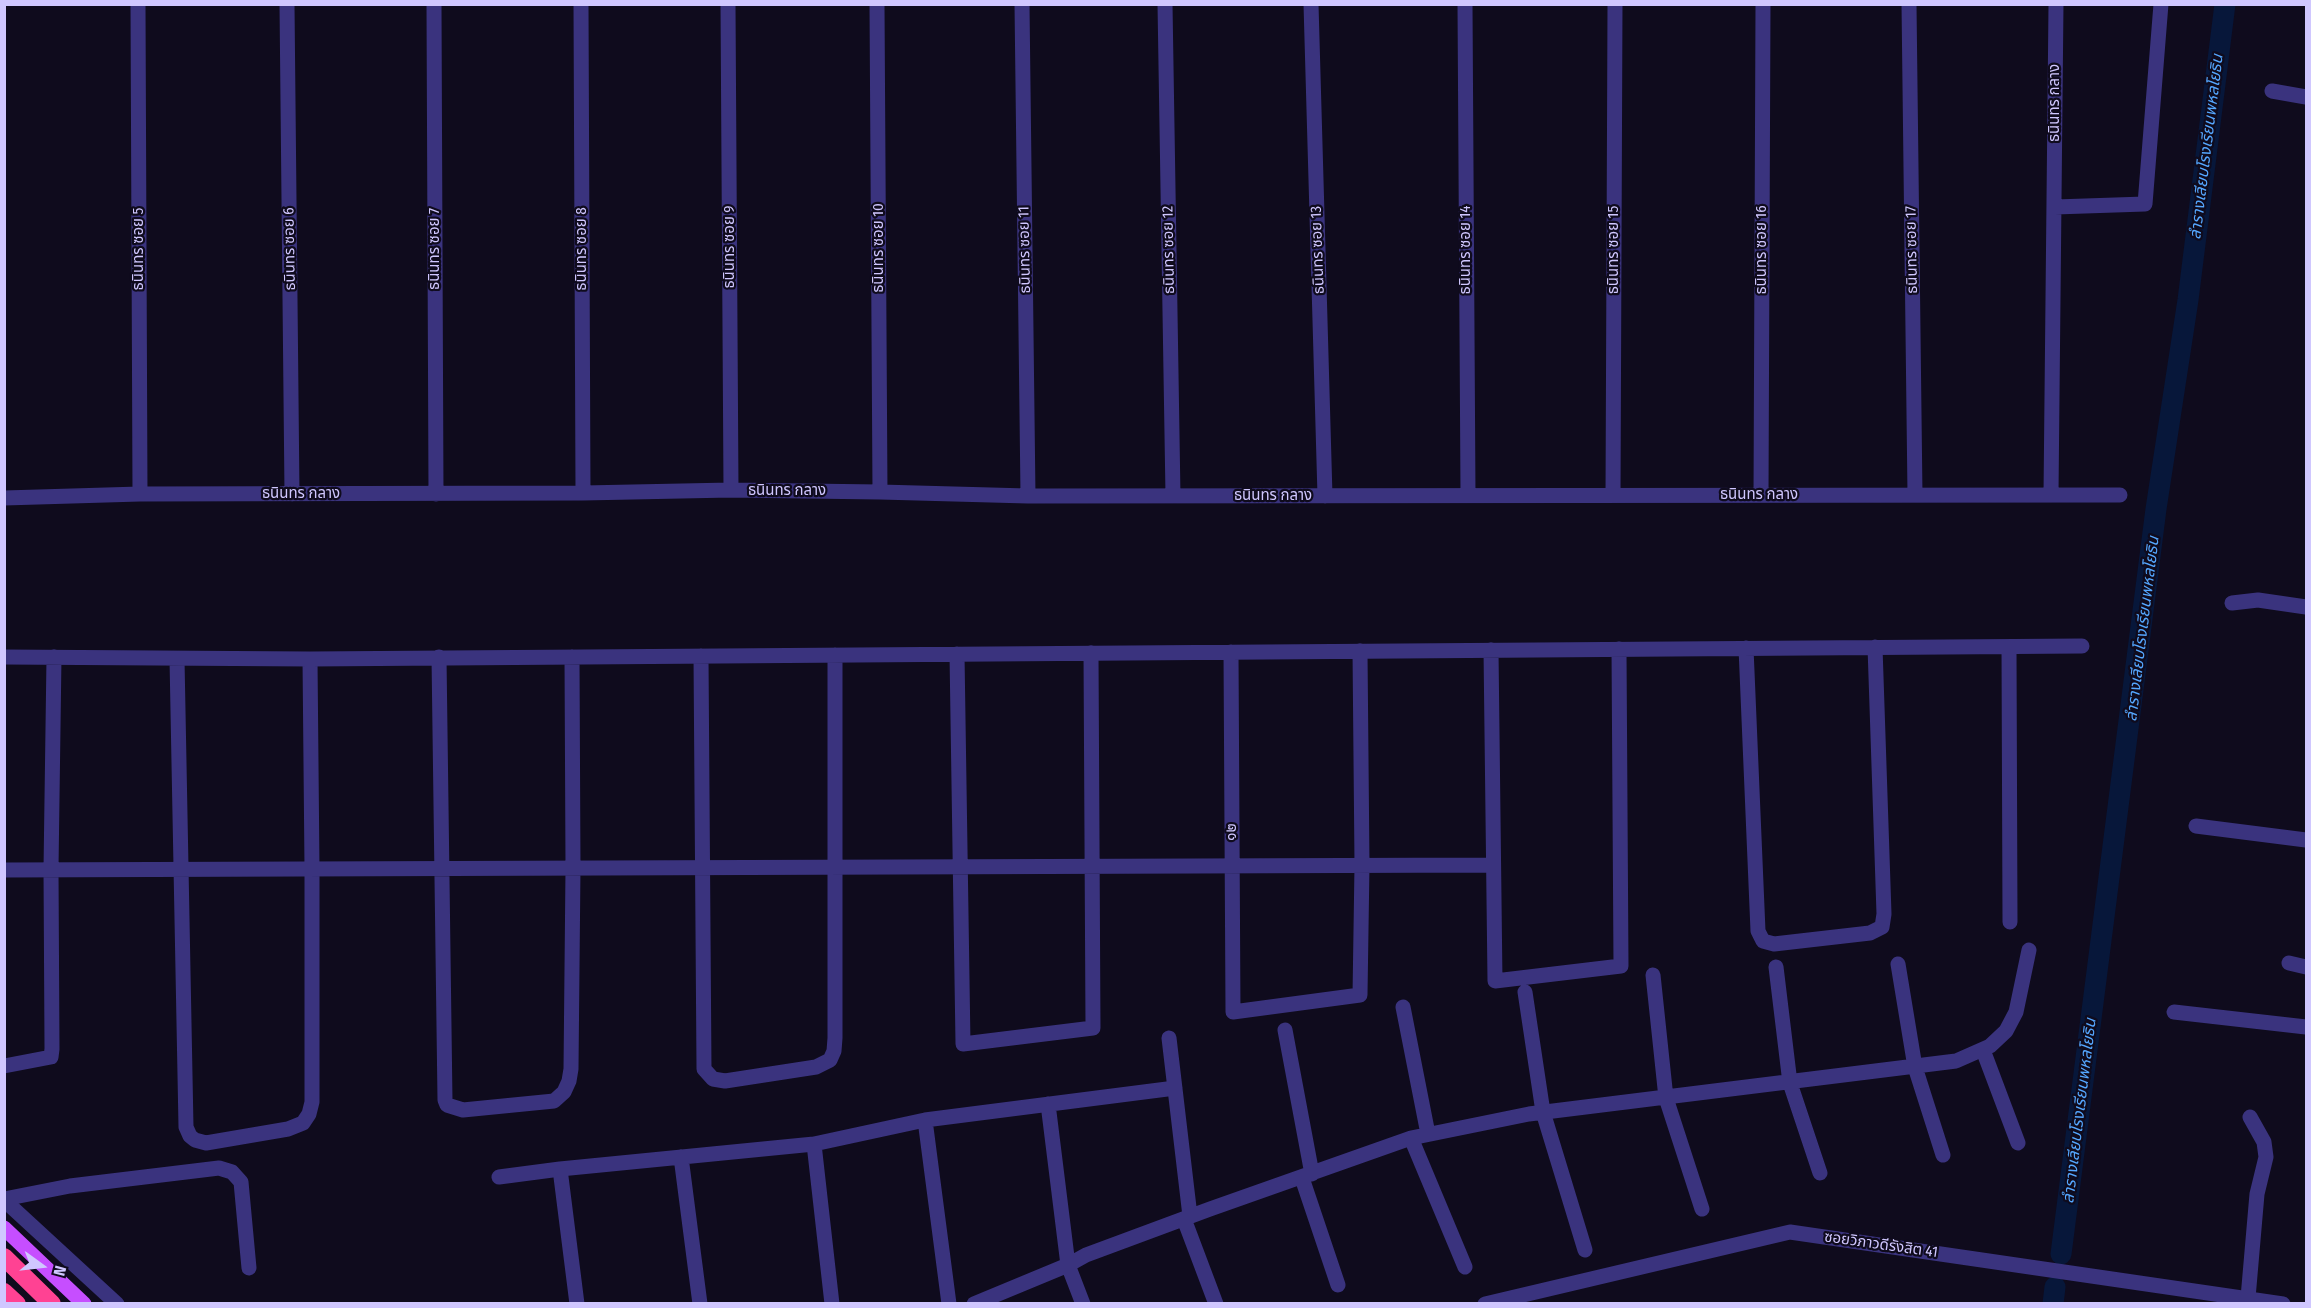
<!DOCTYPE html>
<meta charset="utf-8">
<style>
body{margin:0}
#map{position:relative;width:2311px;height:1308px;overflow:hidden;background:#0f0b1d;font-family:"Fira Sans Condensed",sans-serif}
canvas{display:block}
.frame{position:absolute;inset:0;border:6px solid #d0c7ff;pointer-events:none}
.north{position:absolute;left:12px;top:1236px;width:60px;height:60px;-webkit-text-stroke:4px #0f0b1d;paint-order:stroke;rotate:105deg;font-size:16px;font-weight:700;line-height:24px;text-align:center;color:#d0c7ff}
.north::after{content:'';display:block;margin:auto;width:21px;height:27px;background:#d0c7ff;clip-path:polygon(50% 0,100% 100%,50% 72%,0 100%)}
</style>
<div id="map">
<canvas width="2311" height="1308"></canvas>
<div class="frame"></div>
<div class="north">N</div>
</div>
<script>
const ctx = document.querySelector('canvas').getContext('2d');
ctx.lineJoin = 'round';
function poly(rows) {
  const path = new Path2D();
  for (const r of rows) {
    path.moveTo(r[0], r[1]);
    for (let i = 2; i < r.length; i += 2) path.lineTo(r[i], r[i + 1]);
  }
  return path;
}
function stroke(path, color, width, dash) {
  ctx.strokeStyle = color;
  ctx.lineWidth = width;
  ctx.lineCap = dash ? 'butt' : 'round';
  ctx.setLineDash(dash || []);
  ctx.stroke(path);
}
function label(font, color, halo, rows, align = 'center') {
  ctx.font = font + ' "Fira Sans Condensed","Noto Sans Thai",sans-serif';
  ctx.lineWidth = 4.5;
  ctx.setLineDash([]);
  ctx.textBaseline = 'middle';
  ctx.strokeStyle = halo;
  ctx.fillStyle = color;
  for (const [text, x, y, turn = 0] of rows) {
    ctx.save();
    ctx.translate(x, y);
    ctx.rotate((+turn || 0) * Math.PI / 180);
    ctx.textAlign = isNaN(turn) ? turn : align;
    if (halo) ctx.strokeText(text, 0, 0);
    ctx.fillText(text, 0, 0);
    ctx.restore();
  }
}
const canal = poly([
 [2061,1254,2156,509,2188,300,2225,4],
 [2053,1304,2055,1287]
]);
const minor = poly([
 [138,4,140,494],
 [287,4,292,494],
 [434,4,436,494],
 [581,4,583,493],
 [728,4,731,490],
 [877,4,880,492],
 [1022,4,1028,496],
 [1165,4,1173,496],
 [1311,4,1325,496],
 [1465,4,1468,495],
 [1909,4,1915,495],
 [2272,91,2306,97],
 [2055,207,2145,204,2161,4],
 [2051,494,2056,4],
 [1613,495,1615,4],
 [1761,495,1763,4],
 [4,498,140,494,583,493,731,490,880,492,1028,496,2120,495],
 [2232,603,2258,600,2306,607],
 [2009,647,2010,922],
 [1746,648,1758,931,1763,941,1774,944,1870,933,1882,927,1884,914,1875,647],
 [1491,650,1495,981,1621,966,1619,649],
 [1231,652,1233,1012,1360,995,1362,865,1360,651],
 [957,654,963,1044,1093,1028,1091,653],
 [701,656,704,1069,713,1079,725,1081,816,1067,830,1060,834,1051,835,1038,835,655],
 [4,657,310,659,2082,646],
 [439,657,445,1100,447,1105,463,1110,554,1101,564,1092,569,1081,571,1069,573,868,572,657],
 [177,659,186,1127,190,1136,195,1140,206,1143,288,1129,303,1123,309,1114,312,1102,312,869,310,659],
 [2196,826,2306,840],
 [4,870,1492,865],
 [2289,963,2306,967],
 [1898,964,1915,1067,1943,1155],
 [1776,967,1790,1083,1820,1173],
 [1653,975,1666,1098,1702,1209],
 [1525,992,1543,1112,1585,1250],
 [1403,1007,1428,1134],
 [2174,1012,2306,1027],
 [1285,1030,1312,1174],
 [1169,1038,1190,1216],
 [1983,1050,2018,1143],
 [4,1066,51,1057,52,1049,51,869,54,657],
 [1048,1104,1068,1265,1083,1304],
 [925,1120,949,1304],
 [1411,1138,1465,1267],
 [814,1144,832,1304],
 [681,1157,700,1304],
 [560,1169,577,1304],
 [499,1177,560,1169,814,1144,925,1120,1175,1088],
 [1302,1178,1338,1285],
 [4,1199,70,1186,219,1168,232,1172,241,1182,249,1268],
 [4,1200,117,1304],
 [1184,1219,1216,1304],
 [2248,1298,2257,1194,2266,1157,2264,1142,2250,1117],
 [974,1304,1068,1265,1086,1255,1210,1209,1411,1138,1529,1114,1956,1061,1990,1046,2006,1031,2016,1012,2029,950],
 [1485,1304,1790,1232,2283,1304]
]);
const major = poly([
 [4,1228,84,1304]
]);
const highway = poly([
 [4,1257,52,1304],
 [4,1292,17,1304]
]);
const streetNames = [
 ["ธนินทร กลาง",2055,103,-90],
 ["ธนินทร ซอย 9",730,247,-90],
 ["ธนินทร ซอย 10",879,248,-90],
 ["ธนินทร ซอย 5",139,249,-90],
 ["ธนินทร ซอย 6",290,249,-91],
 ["ธนินทร ซอย 7",435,249,-90],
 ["ธนินทร ซอย 8",582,249,-90],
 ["ธนินทร ซอย 11",1025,250,-91],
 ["ธนินทร ซอย 12",1169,250,-91],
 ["ธนินทร ซอย 13",1318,250,-92],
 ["ธนินทร ซอย 14",1466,250,-90],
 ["ธนินทร ซอย 15",1614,250,-90],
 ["ธนินทร ซอย 16",1762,250,-90],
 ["ธนินทร ซอย 17",1912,250,-91],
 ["ธนินทร กลาง",787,491],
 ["ธนินทร กลาง",301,494],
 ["ธนินทร กลาง",1759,495],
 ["ธนินทร กลาง",1273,496],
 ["๑๒",1232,832,-90],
 ["ซอยวิภาวดีรังสิต 41",1881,1245,8]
];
const waterNames = [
 ["ลำรางเลียบโรงเรียนพหลโยธิน",2207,147,-83],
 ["ลำรางเลียบโรงเรียนพหลโยธิน",2143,629,-83],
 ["ลำรางเลียบโรงเรียนพหลโยธิน",2080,1111,-83]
];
stroke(canal, '#07173a', 21);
stroke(minor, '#3a337e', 15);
stroke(major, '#c64eff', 15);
stroke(highway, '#ff4293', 18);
label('15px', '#d0c7ff', '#0f0b1d', streetNames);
label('italic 16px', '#55a7ff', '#0f0b1d', waterNames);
</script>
